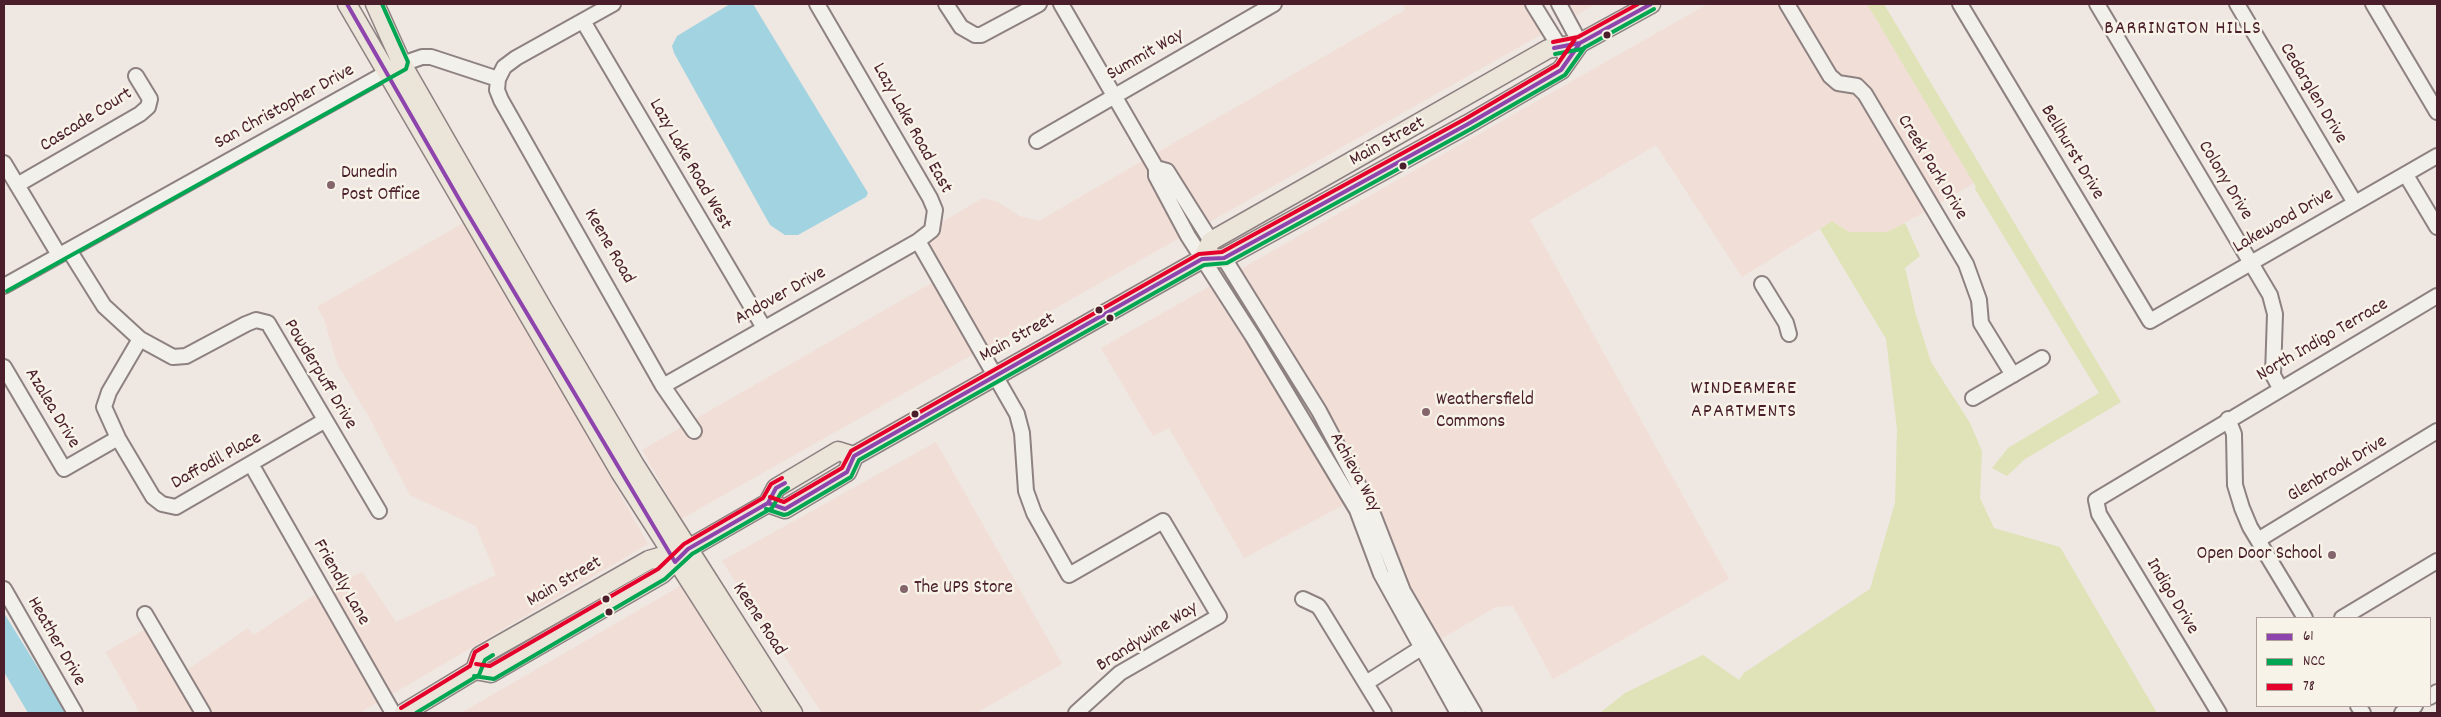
<!DOCTYPE html>
<style>
body{margin:0}
#map{position:relative;width:2441px;height:717px;overflow:hidden;background:#efe7e2;font-family:Dekko,sans-serif}
canvas{display:block}
.frame{position:absolute;inset:0;border:5px solid #4a1f2b;pointer-events:none}
.legend{position:absolute;left:2256px;top:617px;width:175px;height:90px;box-sizing:border-box;background:#f7f3e8;border:1px solid #b29e9c;margin:0;padding:6px 9px;list-style:none;font-size:15px;color:#4a1f2b}
.legend li{display:flex;align-items:center;gap:10px;height:25px}
.legend b{width:25px;border:1px solid #b29e9c}
</style>
<div id="map">
<canvas width="2441" height="717"></canvas>
<div class="frame"></div>
<ul class="legend">
<li><b style="height:6px;background:#8e44ad"></b>61</li>
<li><b style="height:6px;background:#00a651"></b>NCC</li>
<li><b style="height:6px;background:#e4002b"></b>78</li>
</ul>
</div>
<script>
const ctx = document.querySelector('canvas').getContext('2d');
ctx.lineJoin = 'round';
function paint(path, color) {
  ctx.fillStyle = color;
  ctx.fill(path, 'evenodd');
}
function poly(rows) {
  const path = new Path2D();
  for (const r of rows) {
    path.moveTo(r[0], r[1]);
    for (let i = 2; i < r.length; i += 2) path.lineTo(r[i], r[i + 1]);
  }
  return path;
}
function stroke(path, color, width, dash) {
  ctx.strokeStyle = color;
  ctx.lineWidth = width;
  ctx.lineCap = dash ? 'butt' : 'round';
  ctx.setLineDash(dash || []);
  ctx.stroke(path);
}
function label(font, color, halo, rows, align = 'center') {
  ctx.font = font + ' Dekko,sans-serif';
  ctx.lineWidth = 5;
  ctx.setLineDash([]);
  ctx.textBaseline = 'middle';
  ctx.strokeStyle = halo;
  ctx.fillStyle = color;
  for (const [text, x, y, turn = 0] of rows) {
    ctx.save();
    ctx.translate(x, y);
    ctx.rotate((+turn || 0) * Math.PI / 180);
    ctx.textAlign = isNaN(turn) ? turn : align;
    if (halo) ctx.strokeText(text, 0, 0);
    ctx.fillText(text, 0, 0);
    ctx.restore();
  }
}
const built = poly([
 [1403,4,1527,4,1544,33,1204,225,1169,167,1153,155,1405,10],
 [1565,4,1596,4,1573,17],
 [1708,4,1781,4,1820,70,1856,91,1928,210,1888,232,1849,232,1832,221,1742,277,1656,145,1530,220,1729,579,1553,679,1513,606,1496,607,1439,640,1437,636,1407,589,1239,270],
 [1793,4,1867,4,1974,183,1936,205,1869,92,1839,78],
 [1144,160,1150,180,1183,236,985,348,924,243,939,224,983,198,998,202,1019,216,1039,221],
 [467,221,648,544,389,696,327,588,362,572,396,622,496,575,476,526,410,495,369,417,337,363,324,319,317,307],
 [1231,275,1314,413,1367,511,1422,641,1223,279],
 [935,281,977,352,681,519,642,450,684,426,694,439,701,432,692,421],
 [1214,284,1347,503,1244,558,1169,428,1153,436,1101,348],
 [936,442,1062,664,976,713,822,713,722,561],
 [684,583,767,713,461,713,677,588],
 [319,592,380,701,359,713,208,713,184,672,248,628,254,635],
 [147,628,197,713,140,713,106,652]
]);
const green = poly([
 [1867,4,1884,4,2121,402,2025,459,2007,476,1992,468,2008,448,2099,393,1975,189,1976,187],
 [1832,221,1849,232,1887,232,1905,223,1920,256,1905,268,1916,315,1931,362,1970,423,1982,451,1980,498,1994,528,2060,547,2157,713,1601,712,1625,693,1703,655,1739,680,1744,673,1870,589,1895,503,1897,429,1886,339,1820,229]
]);
const water = poly([
 [730,4,753,4,868,193,866,197,798,235,785,235,770,225,674,53,672,46,677,36],
 [4,613,66,713,28,713,4,672]
]);
const minor = poly([
 [946,4,961,27,975,35,981,35,1039,4],
 [1061,4,1156,168,1156,176,1188,236,1253,337,1357,510,1381,574,1458,713],
 [1533,4,1564,54],
 [1559,4,1580,43],
 [1787,4,1830,76,1838,83,1857,86,1865,94,1966,264,1979,300,1981,323,2013,375],
 [1960,4,2150,321,2437,156],
 [2097,4,2270,295,2275,314,2273,375,2280,388],
 [2237,4,2355,203],
 [2373,4,2437,112],
 [583,21,764,328],
 [498,79,497,90,501,100,663,386,694,431],
 [1037,141,1274,4],
 [4,163,59,255],
 [1156,168,1167,171,1211,241],
 [2406,175,2437,227],
 [17,185,140,114,148,107,150,99,136,76],
 [918,241,1017,414,1022,433,1026,491,1034,513,1069,575,1163,521,1219,616,1120,673,1076,713],
 [69,250,104,306,140,339,173,357,186,356,246,324,256,320,268,323,379,511],
 [1224,258,1319,411,1371,509,1403,591,1474,713],
 [1762,284,1786,323,1789,334],
 [4,286,402,64,422,57,431,57,498,79,504,67,516,58,613,4],
 [140,339,109,392,104,407,118,438,153,497,162,504,176,507,324,421],
 [4,367,64,469,118,438],
 [663,386,918,241,932,230,935,210,930,198,817,4],
 [1973,398,2042,358],
 [2228,419,2234,434,2235,485,2242,508,2250,527,2305,618],
 [255,471,393,713],
 [2258,540,2437,431],
 [4,589,75,713],
 [1303,599,1318,606,1321,610,1384,713],
 [145,614,203,713],
 [2342,618,2437,561],
 [1366,683,1429,643],
 [2430,697,2437,692],
 [2358,706,2363,713],
 [2219,713,2099,514,2096,500,2437,296],
 [2402,713,2415,706]
]);
const major = poly([
 [347,4,620,472,774,713],
 [375,4,402,64,543,309,635,465,793,713],
 [1202,259,1211,241,1352,161,1548,49,1580,43,1651,4],
 [768,503,785,509,847,472,854,456,1202,259,1224,258,1468,124,1561,70,1580,43],
 [475,670,491,673,662,574,688,549,768,503,776,488,838,451,854,456],
 [404,713,475,670,480,656,649,560,680,551]
]);
const bus1 = poly([
 [347,4,463,206,675,562,688,549,768,503,776,488,785,483],
 [1554,48,1580,43,1651,4],
 [768,503,785,509,847,472,854,456,1202,259,1224,258,1468,124,1561,70,1580,43]
]);
const bus2 = poly([
 [1555,54,1582,49,1654,9],
 [7,291,406,69,408,62,382,4],
 [766,509,784,515,788,514,851,477,859,460,1204,265,1227,263,1471,129,1565,75,1585,47],
 [474,676,494,679,665,579,692,554,772,508,781,493,788,488],
 [416,713,479,675,485,660,493,655]
]);
const bus3 = poly([
 [1553,42,1578,37,1638,4],
 [770,497,784,502,842,468,851,451,1199,254,1222,252,1465,119,1557,65,1575,39],
 [476,664,490,666,658,569,684,544,763,498,771,484,782,478],
 [401,708,470,666,475,652,487,645]
]);
const markers = [
 [1607,35,4.5,"#4a1f2b"],
 [1403,166,4.5,"#4a1f2b"],
 [331,185,5,"#84656b"],
 [1099,310,4.5,"#4a1f2b"],
 [1110,318,4.5,"#4a1f2b"],
 [1426,412,5,"#84656b"],
 [915,414,4.5,"#4a1f2b"],
 [2332,555,5,"#84656b"],
 [904,589,5,"#84656b"],
 [606,599,4.5,"#4a1f2b"],
 [609,612,4.5,"#4a1f2b"]
];
const streetNames = [
 ["Summit Way",1146,56,-30],
 ["Cedarglen Drive",2312,94,59],
 ["San Christopher Drive",285,108,-29],
 ["Cascade Court",87,121,-32],
 ["Lazy Lake Road East",911,129,61],
 ["Main Street",1388,143,-29],
 ["Bellhurst Drive",2071,153,59],
 ["Lazy Lake Road West",689,165,60],
 ["Creek Park Drive",1931,168,59],
 ["Colony Drive",2224,181,59],
 ["Lakewood Drive",2284,222,-30],
 ["Keene Road",608,247,60],
 ["Andover Drive",781,297,-29],
 ["Main Street",1018,339,-29],
 ["North Indigo Terrace",2323,341,-30],
 ["Powderpuff Drive",319,375,59],
 ["Azalea Drive",51,409,59],
 ["Daffodil Place",217,462,-29],
 ["Glenbrook Drive",2338,470,-31],
 ["Achieva Way",1354,473,61],
 ["Friendly Lane",340,583,60],
 ["Main Street",565,583,-30],
 ["Indigo Drive",2171,597,59],
 ["Keene Road",758,620,57],
 ["Brandywine Way",1148,638,-32],
 ["Heather Drive",55,642,60]
];
const poiNames = [
 ["Dunedin",341,174],
 ["Post Office",341,196],
 ["Weathersfield",1436,401],
 ["Commons",1436,423],
 ["Open Door School",2322,555,"right"],
 ["The UPS Store",914,589]
];
const neighbourhoodNames = [
 ["BARRINGTON HILLS",2183,30],
 ["WINDERMERE",1744,390],
 ["APARTMENTS",1744,413]
];
paint(built, '#f1ded6');
paint(green, '#dfe3b7');
paint(water, '#a2d3e1');
stroke(minor, '#8d8181', 18);
stroke(major, '#8d8181', 21);
stroke(minor, '#f2f0eb', 14);
stroke(major, '#eae4d9', 18);
stroke(bus1, '#8e44ad', 4);
stroke(bus2, '#00a651', 4);
stroke(bus3, '#e4002b', 4);
for (const [x, y, r, color] of markers) {
  const dot = new Path2D();
  dot.arc(x, y, r, 0, 2 * Math.PI);
  ctx.fillStyle = color;
  ctx.fill(dot);
  stroke(dot, '#f7f3e8', 2);
}
label('19px', '#4a1f2b', '#f7f3e8', streetNames);
label('19px', '#4a1f2b', '#f7f3e8', poiNames, 'left');
ctx.letterSpacing = '1px';
label('20px', '#4a1f2b', '#f7f3e8', neighbourhoodNames);
ctx.letterSpacing = '0px';
</script>
